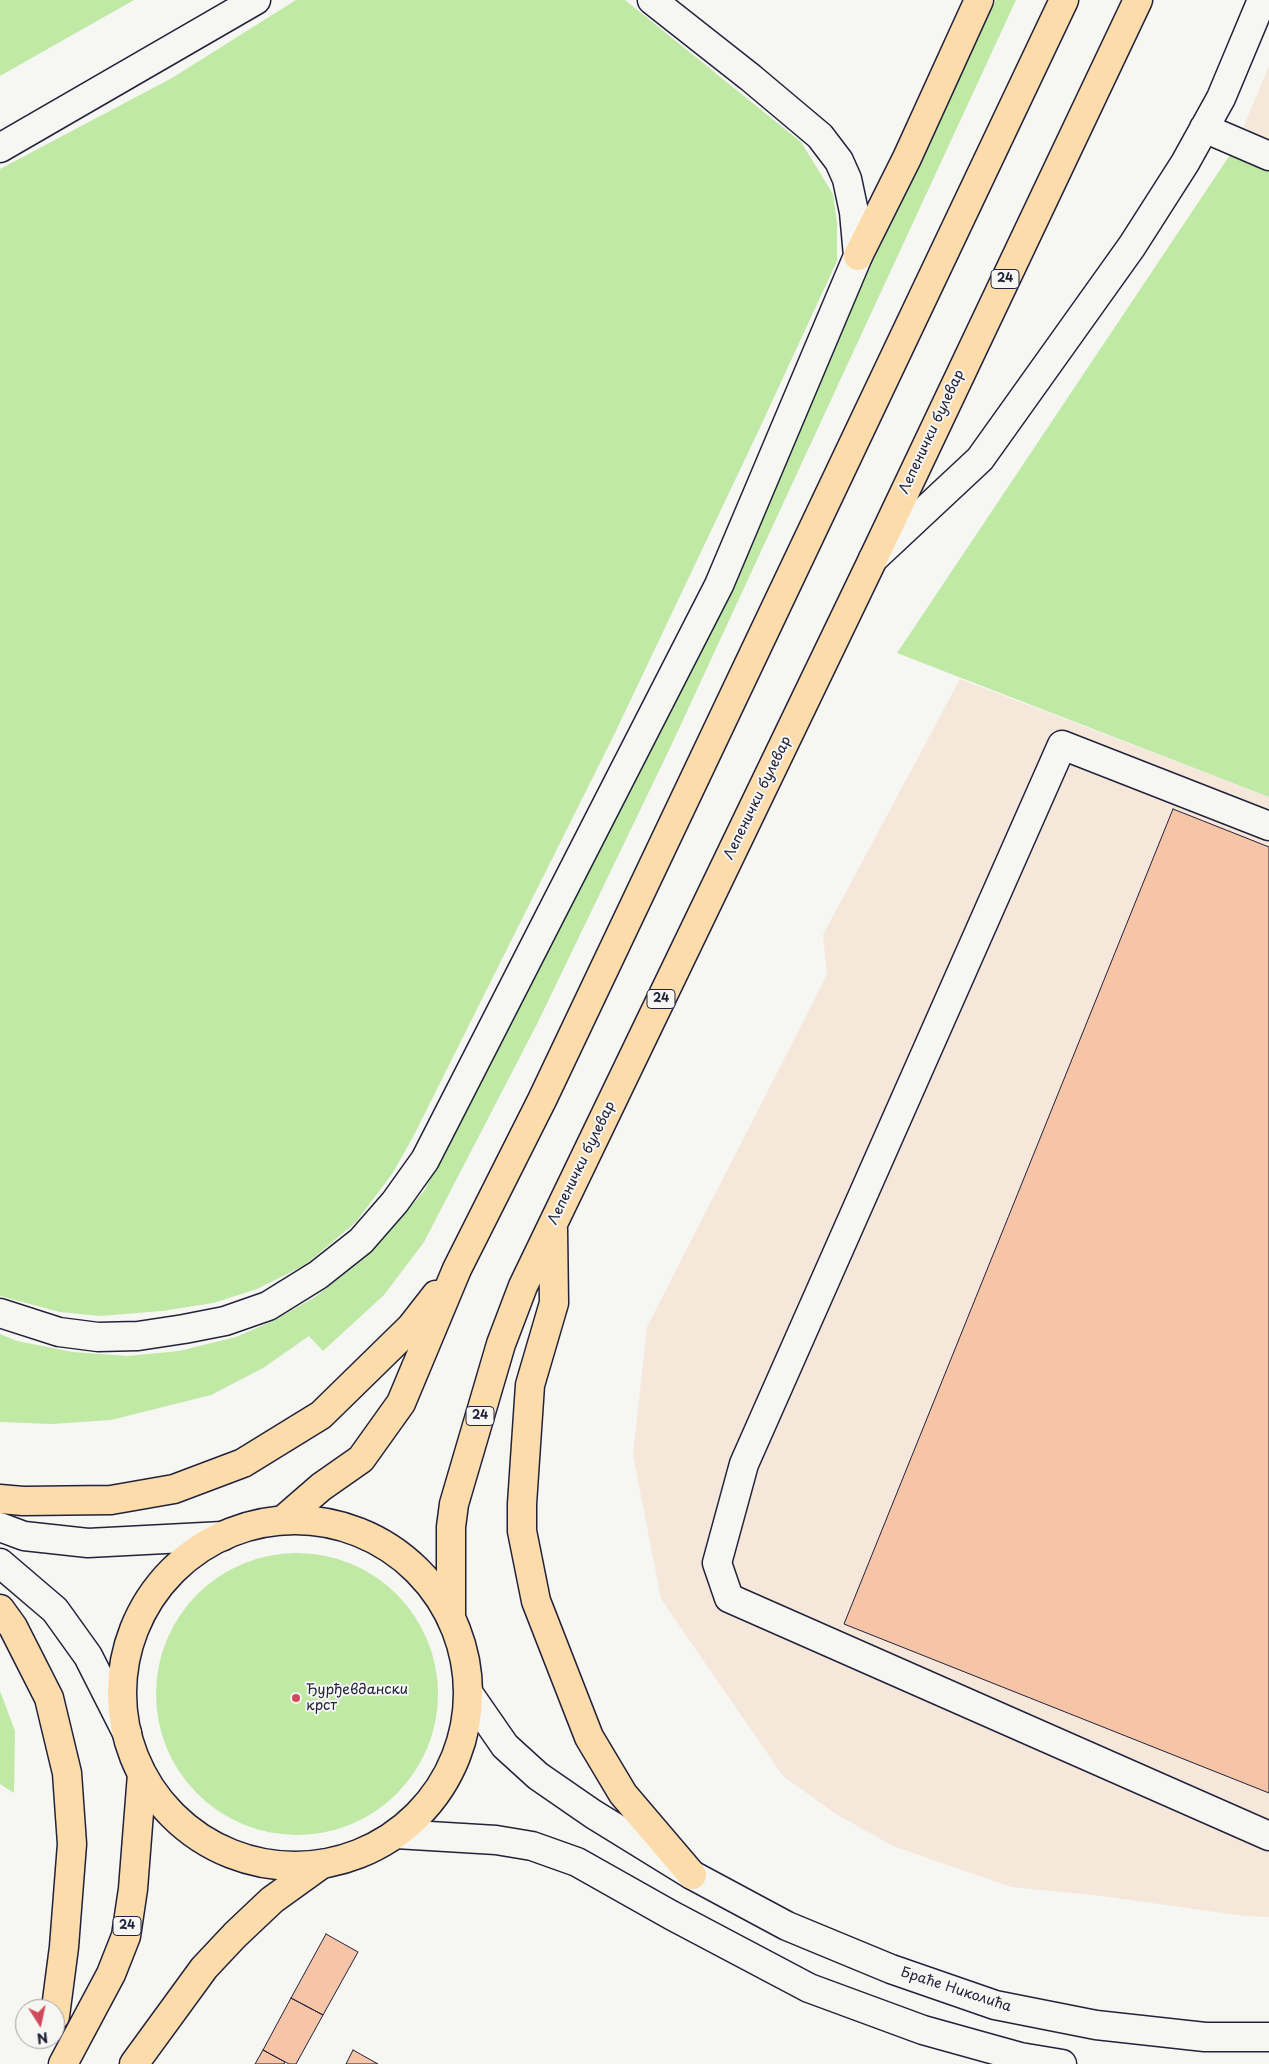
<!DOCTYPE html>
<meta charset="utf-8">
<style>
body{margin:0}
#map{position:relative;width:1269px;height:2064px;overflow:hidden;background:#f6f6f2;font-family:"Playpen Sans",sans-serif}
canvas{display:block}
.north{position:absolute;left:15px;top:1999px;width:50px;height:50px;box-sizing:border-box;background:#f6f6f2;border:1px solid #a1a1a9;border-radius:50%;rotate:170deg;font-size:14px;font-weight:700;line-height:20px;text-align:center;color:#22223b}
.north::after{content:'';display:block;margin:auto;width:18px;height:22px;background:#d1495b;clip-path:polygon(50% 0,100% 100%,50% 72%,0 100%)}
</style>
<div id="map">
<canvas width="1269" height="2064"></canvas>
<div class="north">N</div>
</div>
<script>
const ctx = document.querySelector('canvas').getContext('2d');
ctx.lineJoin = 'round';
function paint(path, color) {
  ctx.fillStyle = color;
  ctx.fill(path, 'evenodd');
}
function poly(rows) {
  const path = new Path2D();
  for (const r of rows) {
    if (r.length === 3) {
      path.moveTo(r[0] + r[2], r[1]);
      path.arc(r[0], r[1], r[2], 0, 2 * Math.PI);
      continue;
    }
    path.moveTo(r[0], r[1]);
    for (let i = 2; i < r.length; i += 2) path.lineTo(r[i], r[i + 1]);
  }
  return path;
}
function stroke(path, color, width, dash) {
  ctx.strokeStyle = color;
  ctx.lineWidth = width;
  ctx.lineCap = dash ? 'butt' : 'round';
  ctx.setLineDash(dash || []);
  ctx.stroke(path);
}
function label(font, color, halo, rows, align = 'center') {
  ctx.font = font + ' "Playpen Sans",sans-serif';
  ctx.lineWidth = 4;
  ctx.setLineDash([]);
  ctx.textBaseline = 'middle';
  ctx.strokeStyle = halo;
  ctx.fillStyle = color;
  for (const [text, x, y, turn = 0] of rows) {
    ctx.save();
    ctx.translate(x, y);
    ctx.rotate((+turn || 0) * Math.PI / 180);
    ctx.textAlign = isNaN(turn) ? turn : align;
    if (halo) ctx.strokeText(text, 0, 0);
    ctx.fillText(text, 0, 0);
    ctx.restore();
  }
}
const built = poly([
 [1269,66,1269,165,1234,149],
 [960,679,1269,797,1269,1917,1245,1916,1094,1895,1011,1887,893,1846,836,1814,783,1776,661,1599,633,1455,647,1327,827,975,823,935]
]);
const green = poly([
 [0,0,134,0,0,76],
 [296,0,625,0,801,142,833,194,837,223,837,261,756,436,614,735,413,1137,392,1174,356,1222,305,1265,257,1289,213,1303,162,1311,100,1316,60,1312,0,1296,0,169,172,78],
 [996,0,1016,0,670,748,537,1024,424,1242,384,1295,323,1351,309,1336,263,1368,211,1395,111,1420,52,1424,0,1422,0,1334,17,1341,73,1352,127,1356,179,1351,236,1337,275,1320,315,1297,365,1258,424,1191,476,1090,670,693],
 [1234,149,1269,165,1269,797,897,653],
 [297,1694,141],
 [0,1691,15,1731,14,1793,0,1784]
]);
const building = poly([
 [1173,809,1269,847,1269,1793,844,1624,1173,809],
 [326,1934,358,1952,323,2015,291,1998,326,1934],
 [291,1998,323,2015,296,2064,289,2064,263,2050,291,1998],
 [263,2050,285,2062,284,2064,255,2064,263,2050],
 [353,2050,378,2064,346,2064,353,2050]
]);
const minor = poly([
 [1204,128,1269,156],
 [0,148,256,0],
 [873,559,980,459,1132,246,1185,163,1221,98,1262,0],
 [1269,826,1062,745,744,1464,717,1563,729,1598,1269,1836],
 [0,1313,59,1332,98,1337,138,1336,184,1329,225,1321,268,1306,318,1275,361,1241,395,1202,425,1160,719,585,858,256,854,212,847,179,839,161,820,136,751,78,652,0],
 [0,1527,24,1536,88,1543,223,1536],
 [0,1563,55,1610,88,1656,127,1733],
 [469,1694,505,1746,538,1776,593,1814,692,1875,787,1926,891,1969,995,2005,1096,2025,1205,2037,1269,2037],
 [396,1834,496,1840,532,1846,577,1862,671,1915,809,1988,923,2030,1020,2057,1062,2064]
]);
const major = poly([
 [858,256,907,158,979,0],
 [553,1229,554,1303,530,1385,522,1504,522,1531,536,1601,589,1737,623,1794,692,1875],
 [0,1499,23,1501,111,1500,174,1489,243,1463,321,1415,411,1327,436,1295],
 [283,1520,321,1487,361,1459,401,1403,457,1269,542,1100,1064,0],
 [295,1693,173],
 [451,1617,451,1527,454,1504,501,1344,523,1286,873,559,1138,0]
]);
const highway = poly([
 [0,1609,13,1627,49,1698,67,1773,72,1844,64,1947,55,2016],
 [63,2064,111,1974,126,1936,133,1889,142,1774],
 [134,2064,204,1968,235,1935,272,1900,322,1864]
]);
const markers = [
 [296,1698,5,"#d1495b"]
];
const shields = [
 [1005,279,28],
 [661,999,28],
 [480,1416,28],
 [127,1926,28]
];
const shieldNames = [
 ["24",1005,279],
 ["24",661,999],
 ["24",480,1416],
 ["24",127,1926]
];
const streetNames = [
 ["Лепенички булевар",932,432,-65],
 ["Лепенички булевар",758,798,-64],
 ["Лепенички булевар",582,1163,-64],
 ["Браће Николића",956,1990,18]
];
const poiNames = [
 ["Ђурђевдански",306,1690],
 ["крст",306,1706]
];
paint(built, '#f6e7db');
paint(green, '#bfe9a5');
paint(building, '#f6c4a6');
stroke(building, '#22223b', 1);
stroke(minor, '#22223b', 31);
stroke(major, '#22223b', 31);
stroke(highway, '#22223b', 31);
stroke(minor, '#f6f6f2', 28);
stroke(major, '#fddcac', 28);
stroke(highway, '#fddcac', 28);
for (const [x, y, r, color] of markers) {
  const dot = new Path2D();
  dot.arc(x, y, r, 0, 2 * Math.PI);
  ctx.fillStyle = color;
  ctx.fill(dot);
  stroke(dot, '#f6f6f2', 2);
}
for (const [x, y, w] of shields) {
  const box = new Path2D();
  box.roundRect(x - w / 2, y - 9.5, w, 19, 4);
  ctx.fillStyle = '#f6f6f2';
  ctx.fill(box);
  stroke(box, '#22223b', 1);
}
label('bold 12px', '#22223b', null, shieldNames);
label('14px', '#22223b', '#f6f6f2', streetNames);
label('14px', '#22223b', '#f6f6f2', poiNames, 'left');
</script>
